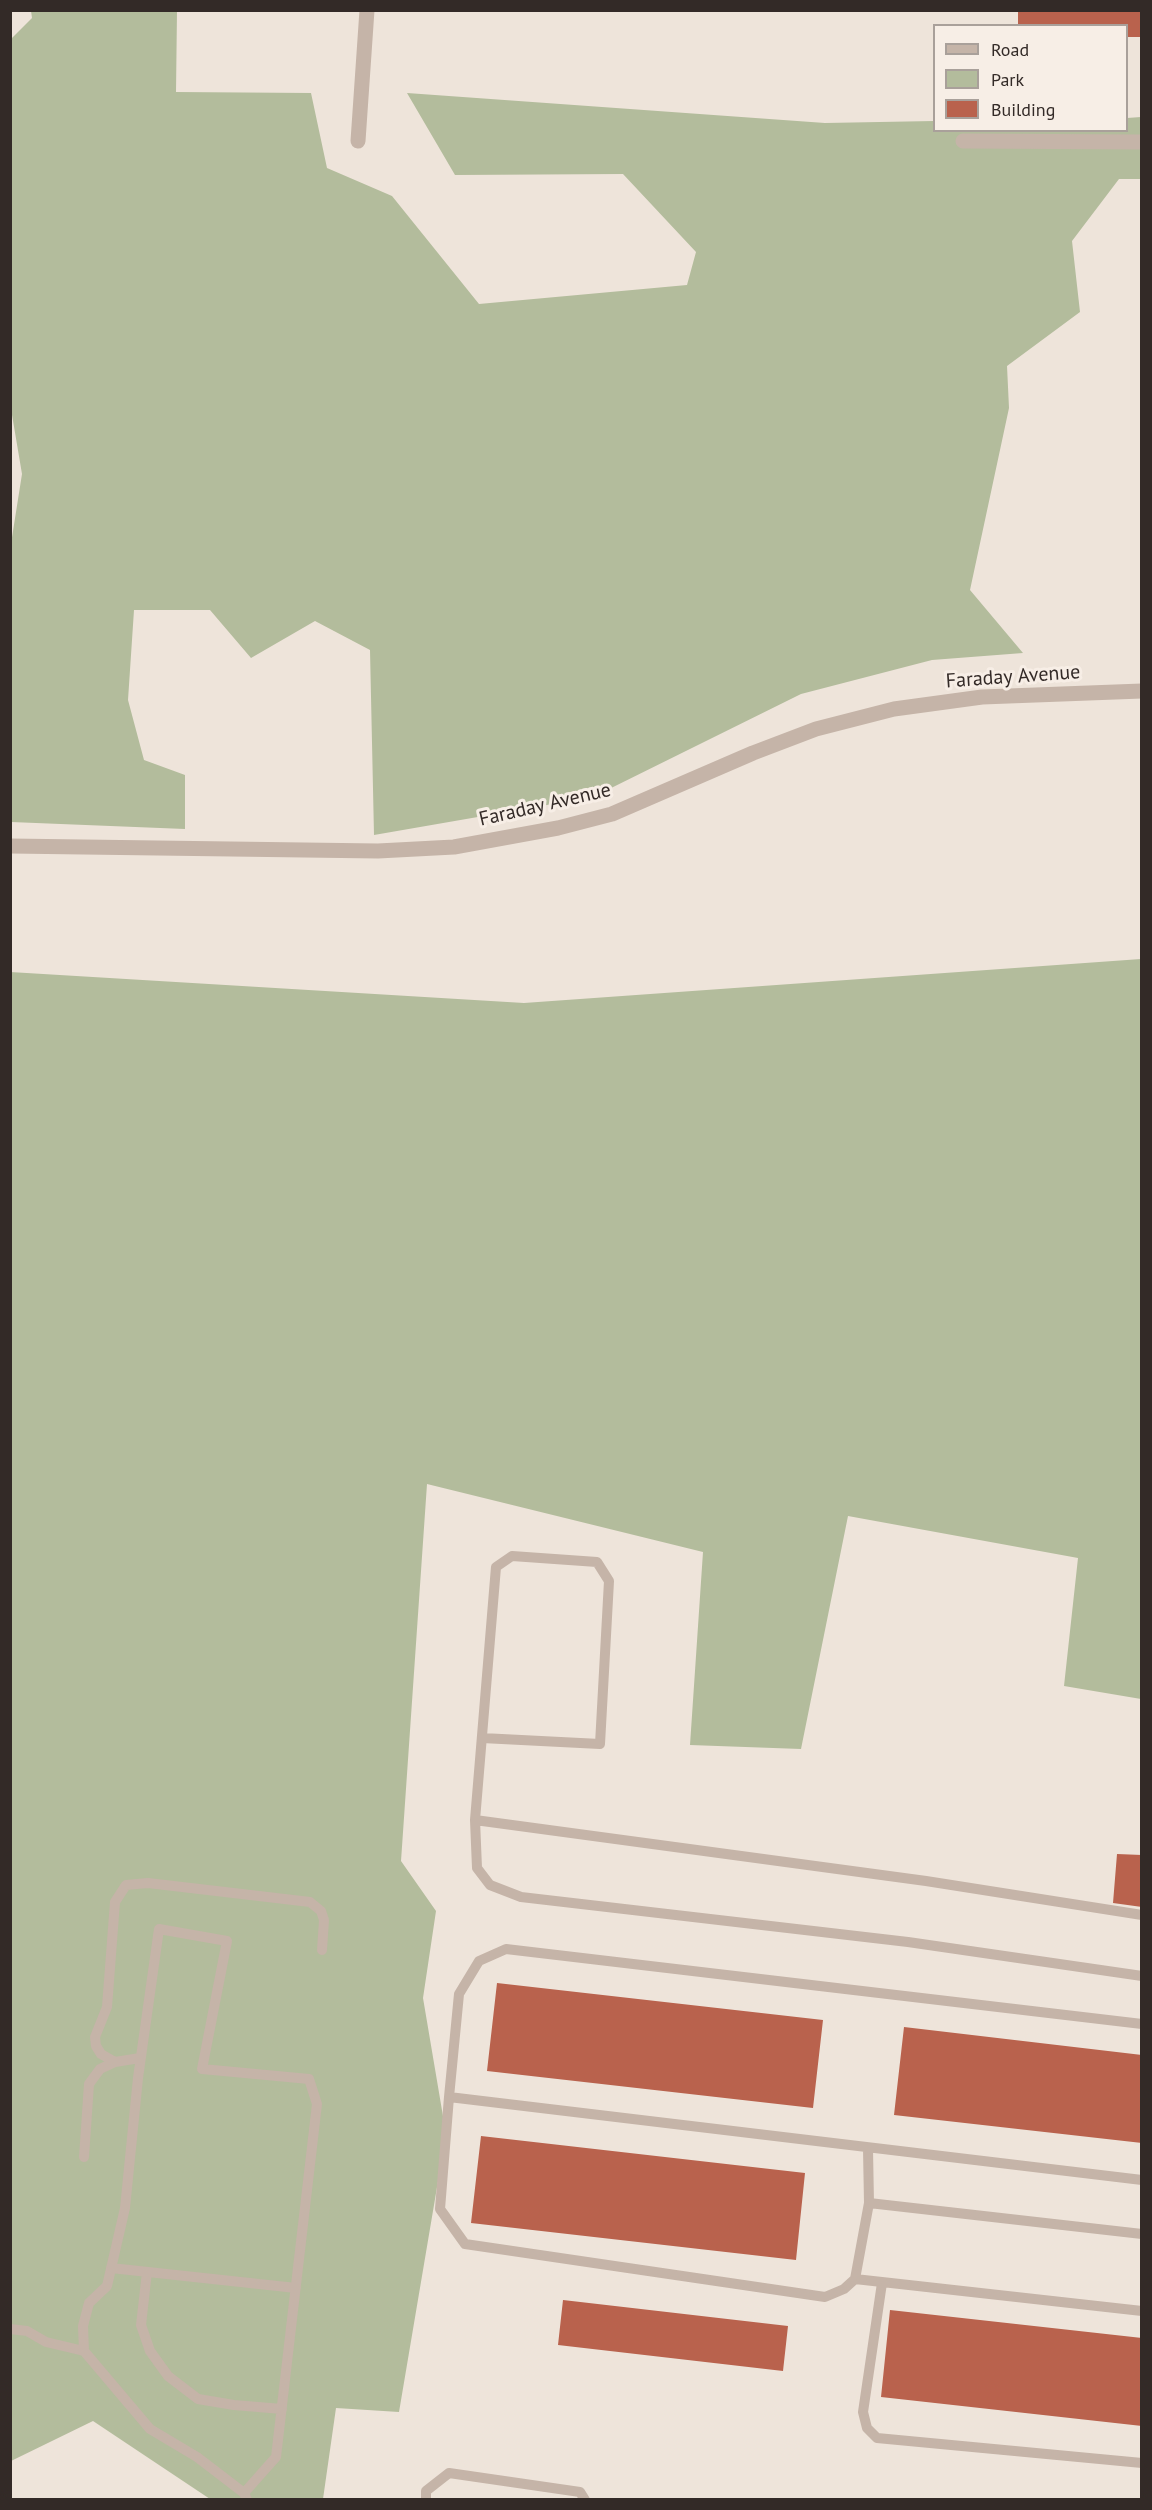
<!DOCTYPE html>
<style>
body{margin:0}
#map{position:relative;width:1152px;height:2510px;overflow:hidden;background:#eee4da;font-family:"PT Sans",sans-serif}
canvas{display:block}
.frame{position:absolute;inset:0;border:12px solid #332a27;pointer-events:none}
.legend{position:absolute;left:933px;top:24px;width:195px;height:108px;box-sizing:border-box;background:#f7eee6;border:2px solid #a9a09a;margin:0;padding:8px 10px;list-style:none;font-size:18px;color:#332a27}
.legend li{display:flex;align-items:center;gap:12px;height:30px}
.legend b{width:30px;border:2px solid #a9a09a}
</style>
<div id="map">
<canvas width="1152" height="2510"></canvas>
<div class="frame"></div>
<ul class="legend">
<li><b style="height:8px;background:#c5b4a8"></b>Road</li>
<li><b style="height:16px;background:#b3bc9c"></b>Park</li>
<li><b style="height:16px;background:#b9624d"></b>Building</li>
</ul>
</div>
<script>
const ctx = document.querySelector('canvas').getContext('2d');
ctx.lineJoin = 'round';
function paint(path, color) {
  ctx.fillStyle = color;
  ctx.fill(path, 'evenodd');
}
function poly(rows) {
  const path = new Path2D();
  for (const r of rows) {
    path.moveTo(r[0], r[1]);
    for (let i = 2; i < r.length; i += 2) path.lineTo(r[i], r[i + 1]);
  }
  return path;
}
function stroke(path, color, width, dash) {
  ctx.strokeStyle = color;
  ctx.lineWidth = width;
  ctx.lineCap = dash ? 'butt' : 'round';
  ctx.setLineDash(dash || []);
  ctx.stroke(path);
}
function label(font, color, halo, rows, align = 'center') {
  ctx.font = font + ' "PT Sans",sans-serif';
  ctx.lineWidth = 6;
  ctx.setLineDash([]);
  ctx.textBaseline = 'middle';
  ctx.strokeStyle = halo;
  ctx.fillStyle = color;
  for (const [text, x, y, turn = 0] of rows) {
    ctx.save();
    ctx.translate(x, y);
    ctx.rotate((+turn || 0) * Math.PI / 180);
    ctx.textAlign = isNaN(turn) ? turn : align;
    if (halo) ctx.strokeText(text, 0, 0);
    ctx.fillText(text, 0, 0);
    ctx.restore();
  }
}
const green = poly([
 [31,11,177,11,176,92,311,93,327,168,392,196,479,304,687,285,696,252,623,174,455,175,407,93,825,123,934,121,934,130,1126,130,1127,118,1141,117,1141,179,1119,179,1072,241,1080,312,1007,366,1009,408,970,590,1023,653,932,660,801,694,593,797,374,835,370,650,315,621,251,658,210,610,134,610,128,700,144,760,185,775,185,829,11,822,10,550,22,474,10,403,10,40,32,18],
 [1141,959,1141,1699,1064,1686,1078,1558,848,1516,801,1749,690,1745,703,1552,427,1484,401,1861,436,1911,423,1998,446,2134,399,2412,336,2408,323,2499,210,2499,93,2421,11,2461,10,972,524,1003]
]);
const building = poly([
 [1018,10,1142,10,1142,37,1126,37,1126,26,1018,26],
 [1117,1854,1142,1855,1142,1907,1113,1903],
 [497,1983,823,2020,813,2108,487,2071],
 [904,2027,1142,2055,1142,2143,894,2115],
 [481,2136,805,2173,796,2260,471,2223],
 [563,2300,788,2326,783,2371,558,2345],
 [890,2310,1142,2338,1142,2426,881,2397]
]);
const service = poly([
 [475,1820,496,1567,512,1556,597,1562,609,1581,600,1744,482,1738],
 [1142,1915,926,1881,475,1820,477,1868,490,1885,521,1897,908,1942,1142,1976],
 [1142,2024,506,1949,479,1961,459,1994,449,2097,1142,2180],
 [115,2062,101,2054,96,2046,95,2037,107,2007,115,1902,126,1885,148,1883,310,1902,321,1911,324,1920,322,1950],
 [449,2097,440,2209,465,2244,825,2297,844,2289,855,2279,869,2203,868,2149],
 [84,2157,89,2084,100,2069,115,2062,140,2058],
 [869,2203,1142,2234],
 [111,2268,296,2288],
 [147,2272,141,2325,150,2351,168,2376,198,2399,234,2405,282,2409],
 [855,2279,1142,2311],
 [882,2283,863,2412,867,2428,877,2438,1142,2463],
 [10,2329,27,2331,46,2342,84,2351],
 [244,2493,276,2457,317,2104,309,2079,202,2069,227,1941,159,1929,138,2078,125,2208,107,2286,89,2303,83,2326,84,2351,150,2429,197,2457,244,2493,247,2500],
 [426,2500,426,2491,449,2473,580,2492,585,2500]
]);
const minor = poly([
 [358,141,367,10],
 [963,141,1142,142]
]);
const tertiary = poly([
 [10,846,378,851,454,847,558,828,612,814,753,753,816,729,894,709,982,697,1142,691]
]);
const streetNames = [
 ["Faraday Avenue",1013,677,-4],
 ["Faraday Avenue",545,805,-13]
];
paint(green, '#b3bc9c');
paint(building, '#b9624d');
stroke(service, '#c5b4a8', 10);
stroke(minor, '#c5b4a8', 15);
stroke(tertiary, '#c5b4a8', 15);
label('20px', '#332a27', '#f7eee6', streetNames);
</script>
